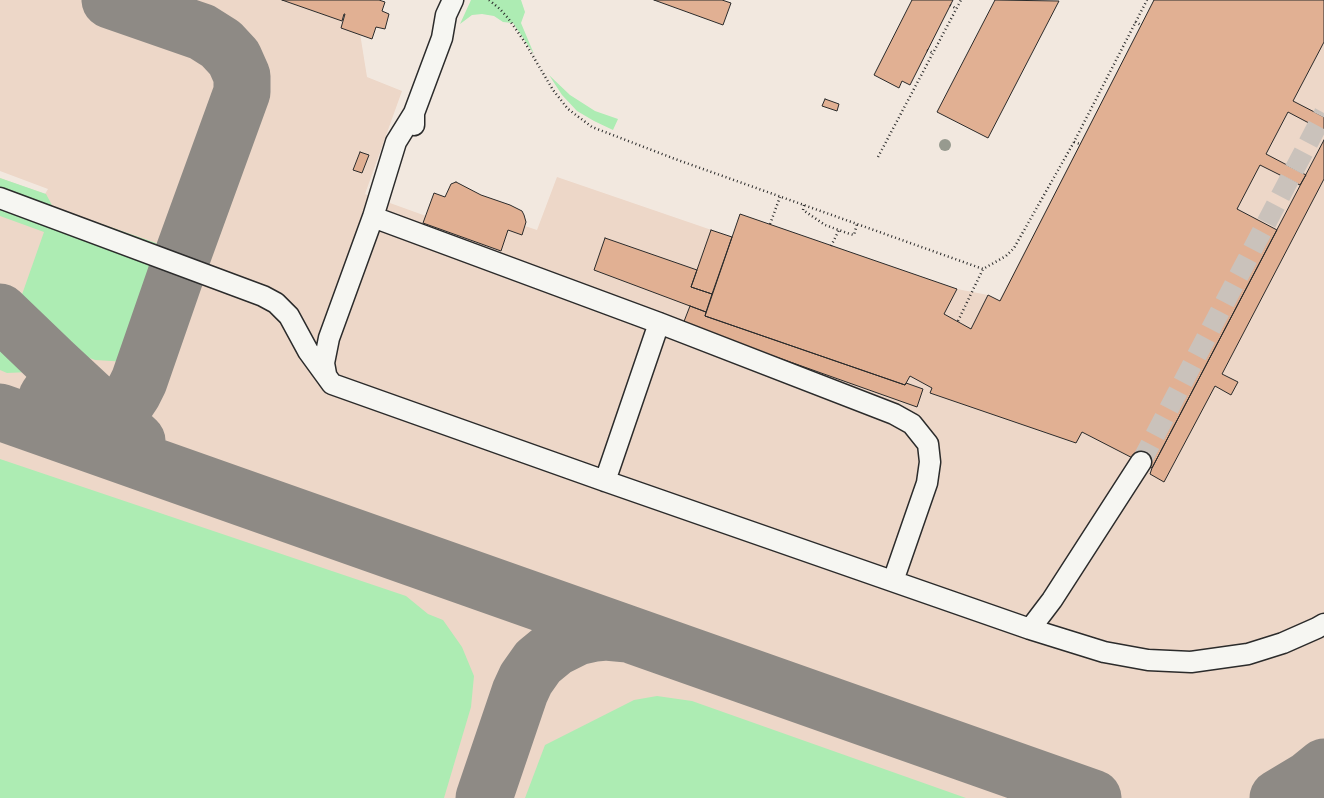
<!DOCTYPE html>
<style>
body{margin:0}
canvas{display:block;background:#f2e8df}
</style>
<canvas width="1324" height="798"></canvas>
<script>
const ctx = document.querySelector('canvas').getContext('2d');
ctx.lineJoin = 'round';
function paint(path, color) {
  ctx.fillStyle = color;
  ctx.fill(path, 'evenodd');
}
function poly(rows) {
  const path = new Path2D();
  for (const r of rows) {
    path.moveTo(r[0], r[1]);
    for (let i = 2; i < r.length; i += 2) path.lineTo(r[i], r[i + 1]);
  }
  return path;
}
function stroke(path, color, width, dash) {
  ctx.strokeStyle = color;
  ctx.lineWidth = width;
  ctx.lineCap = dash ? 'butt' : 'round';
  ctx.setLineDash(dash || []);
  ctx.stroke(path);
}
const built = poly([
 [0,0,282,0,359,27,367,77,402,91,365,194,426,216,434,193,445,197,451,184,456,182,481,195,510,205,518,209,524,215,525,226,537,230,557,177,732,237,740,214,957,289,988,295,999,301,1154,0,1324,0,1324,798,0,798,0,178,45,194,48,189,0,171]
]);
const green = poly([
 [471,0,521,0,525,12,521,23,534,54,513,23,503,22,494,16,482,14,472,15,460,24],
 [549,75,570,95,595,111,618,119,613,130,594,121,577,111,562,95],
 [0,178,46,194,53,207,176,250,128,362,95,360,69,350,19,303,44,232,0,216],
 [0,334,27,358,23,364,29,372,7,373,0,370],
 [0,459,406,596,428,614,443,620,462,647,474,676,471,707,444,798,0,798],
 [657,696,692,701,966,798,525,798,545,745,634,700]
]);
const taxiway = poly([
 [0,312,51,361,54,366,55,381,54,387,47,397],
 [51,361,137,441],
 [0,412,1093,798],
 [49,429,72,430,91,426,100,422,118,410,127,402,133,393,139,381,182,257,242,92,242,76,234,58,221,44,202,32,110,0],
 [484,798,520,692,526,679,538,662,555,648,577,637,595,633,606,632,628,634],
 [1278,798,1308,780,1324,767]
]);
const building = poly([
 [282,0,379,0,385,2,382,11,389,14,385,29,376,27,372,39,341,28,345,14,344,14,342,21,282,0],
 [654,0,722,0,731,3,723,25,654,0],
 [912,0,953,0,910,85,902,81,899,88,874,75,912,0],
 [995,0,1059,1,988,138,937,112,995,0],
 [1154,0,1324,0,1324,42,1293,101,1324,117,1324,131,1288,112,1266,154,1306,175,1300,185,1260,165,1237,209,1277,230,1152,468,1082,432,1076,443,930,393,932,388,910,376,905,385,705,316,740,214,957,289,944,314,971,329,988,295,1000,301,1154,0],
 [825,99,839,104,837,111,822,106,825,99],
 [1324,140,1324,179,1222,374,1238,382,1231,395,1215,386,1164,482,1150,474,1152,468,1324,140],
 [360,152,369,155,362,173,353,170,360,152],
 [456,182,481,195,510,205,522,211,524,215,526,222,522,235,508,230,501,251,423,223,434,193,445,197,451,184,456,182],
 [711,230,732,237,712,294,691,287,711,230],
 [605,238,697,270,691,287,712,294,706,312,594,270,605,238],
 [690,306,706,312,705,316,905,385,906,383,923,389,917,407,683,324,690,306]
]);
const minorTunnel = poly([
 [1141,462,1324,113]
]);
const path = poly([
 [489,0,500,9,508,18,524,41,553,90,568,109,592,127,675,159,983,269,1006,256,1014,248,1074,142,1147,0],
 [950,5,957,9],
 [1135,22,1141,25],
 [927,50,933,53],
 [1074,142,1080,144],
 [878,157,961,0],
 [804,205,803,210,825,225,850,234,854,235,857,224],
 [770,224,780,197],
 [831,246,839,230],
 [958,321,983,269]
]);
const minor = poly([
 [414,125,414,113,442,38,446,15,453,0],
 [0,198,263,296,276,303,289,316,308,351,332,384,605,481,1030,629,1104,652,1148,660,1191,662,1248,654,1283,643,1317,628,1324,624],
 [373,217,659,323,894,414,912,424,928,444,930,462,927,483,893,581],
 [326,374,324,363,329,338,373,217,396,142,414,113],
 [605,481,659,323],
 [1030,629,1052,600,1141,462]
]);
const trees = [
 [945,145]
];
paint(built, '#edd7c8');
paint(green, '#adecb3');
stroke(taxiway, '#8e8a85', 57);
paint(building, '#e1b093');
stroke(building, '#2b2b2b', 1);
stroke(minorTunnel, '#cac2bb', 20, [20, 10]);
stroke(minor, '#2b2b2b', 23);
stroke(path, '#2b2b2b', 2.5, [1, 3]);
stroke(minor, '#f6f6f2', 20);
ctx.fillStyle = '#979a8f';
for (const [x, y] of trees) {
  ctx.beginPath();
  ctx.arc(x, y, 6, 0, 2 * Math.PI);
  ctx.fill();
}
</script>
